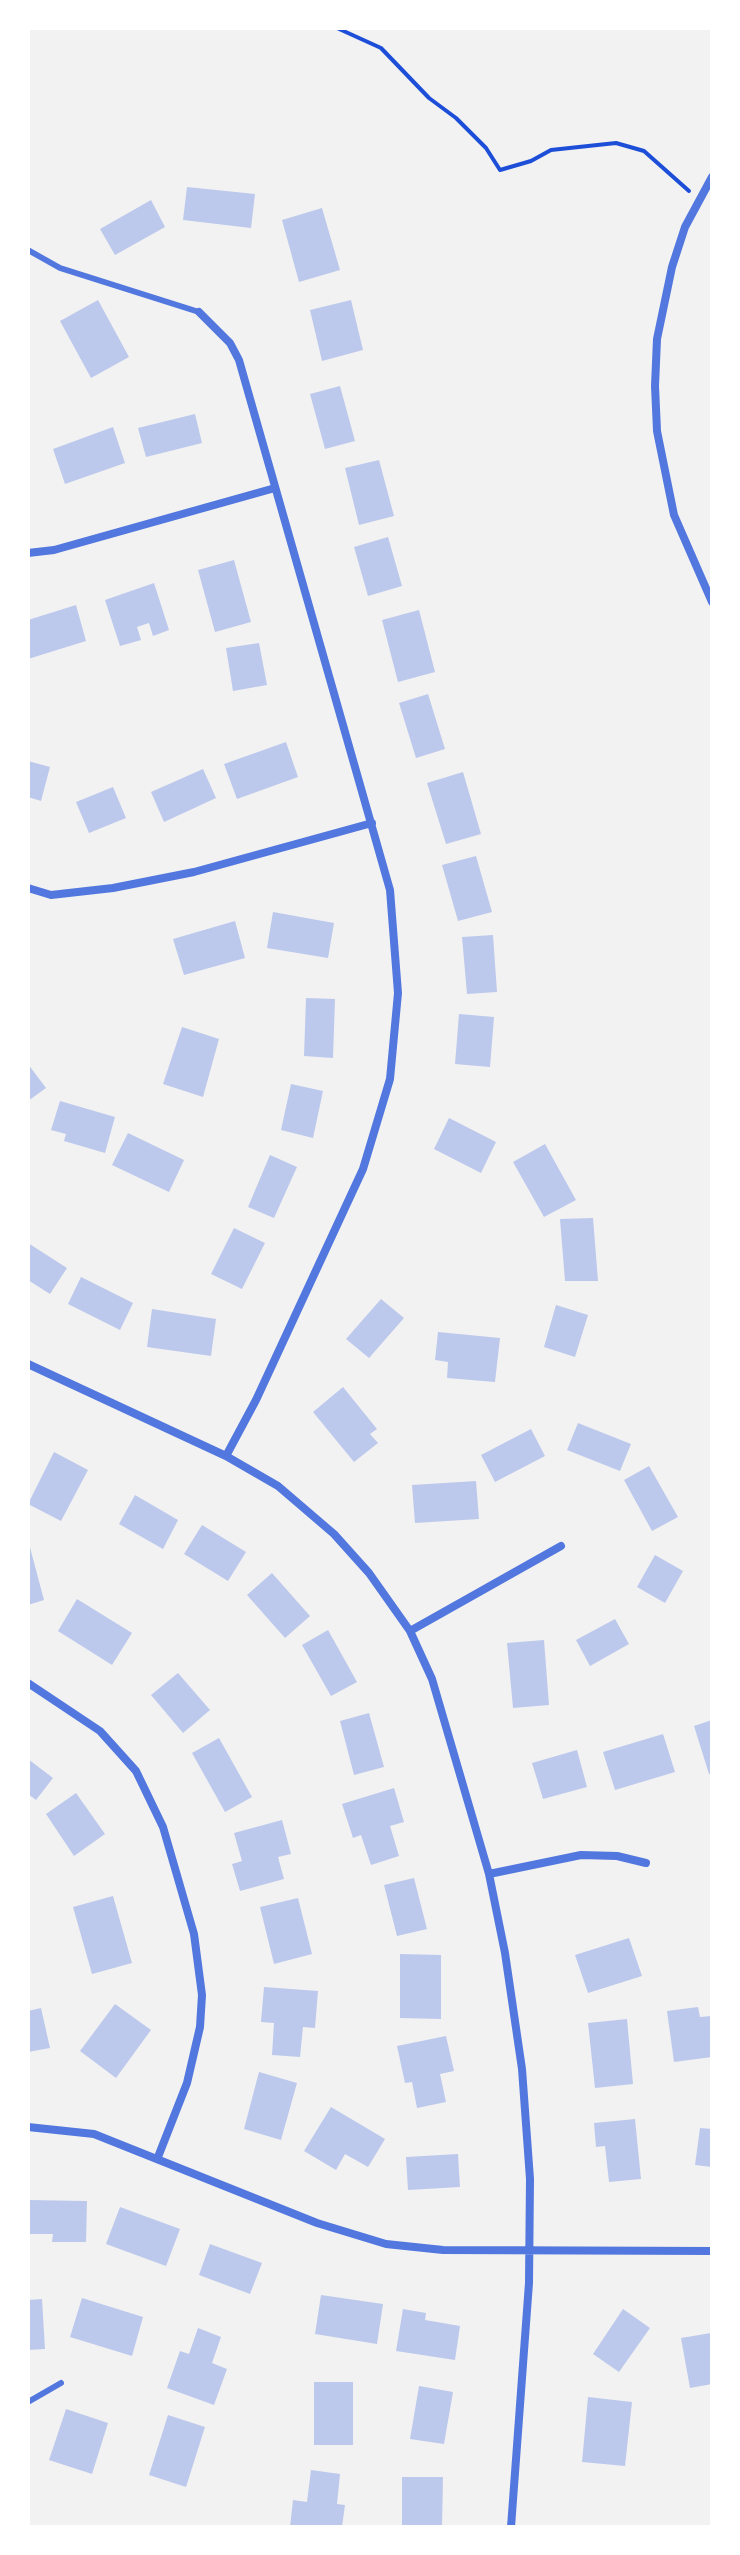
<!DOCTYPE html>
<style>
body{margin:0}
#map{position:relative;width:740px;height:2555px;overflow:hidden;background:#f2f2f2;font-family:Mulish,sans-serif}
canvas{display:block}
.frame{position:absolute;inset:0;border:30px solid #fff;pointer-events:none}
</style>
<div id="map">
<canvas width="740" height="2555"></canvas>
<div class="frame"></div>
</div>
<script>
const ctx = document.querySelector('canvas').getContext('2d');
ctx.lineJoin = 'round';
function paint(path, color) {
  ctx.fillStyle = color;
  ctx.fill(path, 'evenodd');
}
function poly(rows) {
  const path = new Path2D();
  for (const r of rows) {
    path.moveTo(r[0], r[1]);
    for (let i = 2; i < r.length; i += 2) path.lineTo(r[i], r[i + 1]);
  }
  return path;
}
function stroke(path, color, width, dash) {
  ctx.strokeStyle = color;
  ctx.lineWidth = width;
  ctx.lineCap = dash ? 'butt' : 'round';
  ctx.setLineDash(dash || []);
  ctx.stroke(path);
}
const building = poly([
 [187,187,255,194,251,228,183,220],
 [151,200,165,227,115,255,100,229],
 [322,208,340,270,299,282,282,220],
 [98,300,129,357,91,378,60,321],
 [351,300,363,350,322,361,310,310],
 [340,386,355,441,325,449,310,394],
 [195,414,202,443,146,457,138,428],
 [113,427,125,463,65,484,53,449],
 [379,460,394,516,359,525,345,468],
 [388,537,402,586,368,596,354,547],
 [234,560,251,622,215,632,198,570],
 [154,583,169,630,153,636,149,623,137,627,141,640,120,646,105,600],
 [76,605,86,641,28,659,28,620],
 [419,610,435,672,398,682,382,620],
 [259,643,267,685,233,691,226,648],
 [428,694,445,749,416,758,399,703],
 [286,742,298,777,237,799,224,764],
 [28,761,50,767,41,801,28,797],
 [203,769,216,798,164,822,151,792],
 [463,772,481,834,446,844,427,783],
 [113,787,126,818,89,833,76,802],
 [476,856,492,912,458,921,442,865],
 [273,912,334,923,328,958,267,948],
 [235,921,245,958,184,975,173,939],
 [493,935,497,992,467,994,462,937],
 [306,998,335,999,333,1058,304,1056],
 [459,1014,494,1017,490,1067,455,1064],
 [182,1027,219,1039,203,1097,163,1084],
 [28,1064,46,1088,28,1101],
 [291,1084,323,1091,313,1138,281,1130],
 [60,1101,115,1117,105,1153,64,1141,66,1134,51,1130],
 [449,1118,496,1142,481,1173,434,1149],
 [128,1133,184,1160,169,1192,112,1165],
 [545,1144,576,1200,544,1217,513,1162],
 [270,1155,297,1167,274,1218,248,1207],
 [593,1218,598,1281,565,1281,560,1219],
 [234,1228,265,1243,242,1289,211,1274],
 [28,1243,67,1268,50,1294,28,1280],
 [81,1277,133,1303,120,1330,68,1304],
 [381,1299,404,1318,369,1358,346,1339],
 [556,1305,588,1315,575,1357,544,1347],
 [152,1309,216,1319,211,1356,147,1347],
 [438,1332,500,1338,495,1382,447,1378,448,1362,435,1360],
 [343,1387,377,1429,370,1434,378,1443,354,1462,313,1412],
 [578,1423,631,1444,620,1471,567,1450],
 [531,1429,545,1456,495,1482,481,1455],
 [54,1452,88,1470,61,1521,28,1504],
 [649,1466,678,1517,652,1531,624,1480],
 [476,1481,479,1519,415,1523,412,1485],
 [135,1495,178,1520,163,1549,119,1524],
 [202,1525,246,1552,228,1581,184,1554],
 [28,1540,44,1600,28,1605],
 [655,1555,683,1571,665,1603,637,1587],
 [272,1573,310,1616,285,1638,247,1595],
 [77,1599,132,1633,112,1665,58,1631],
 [615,1619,629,1644,590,1666,576,1640],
 [328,1630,357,1682,331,1696,302,1645],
 [544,1640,549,1705,513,1708,507,1643],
 [178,1673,210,1710,183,1733,151,1695],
 [369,1713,384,1767,354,1775,340,1721],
 [712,1720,712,1773,709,1774,694,1726],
 [663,1734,675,1772,615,1790,603,1752],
 [219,1738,252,1797,225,1812,192,1753],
 [577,1750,587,1787,543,1799,532,1763],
 [28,1759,53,1778,36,1800,28,1794],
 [394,1788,404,1822,390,1826,399,1856,371,1865,361,1835,353,1838,342,1804],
 [76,1793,105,1834,74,1856,46,1814],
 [282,1820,291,1854,278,1857,284,1879,240,1891,232,1864,242,1861,234,1833],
 [414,1878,427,1929,397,1936,384,1885],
 [113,1896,132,1963,92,1974,73,1907],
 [298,1898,312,1954,274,1964,260,1907],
 [629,1938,642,1976,588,1993,575,1955],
 [400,1954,441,1955,441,2019,400,2018],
 [264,1987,318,1991,315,2028,303,2027,300,2057,272,2055,274,2023,261,2022],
 [115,2004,151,2030,116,2078,80,2051],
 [698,2007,700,2017,712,2016,712,2057,674,2062,667,2011],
 [41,2008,50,2048,28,2052,28,2011],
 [627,2019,633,2084,595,2088,588,2023],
 [446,2036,454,2071,440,2074,446,2102,417,2108,412,2082,405,2083,397,2046],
 [259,2072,297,2083,281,2140,244,2129],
 [331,2107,385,2139,368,2167,345,2154,336,2170,304,2151],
 [635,2119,641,2179,609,2182,605,2146,596,2147,594,2123],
 [700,2128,712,2129,712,2167,695,2165],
 [458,2154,460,2187,408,2190,406,2157],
 [28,2200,87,2201,86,2242,52,2242,53,2234,28,2234],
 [120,2207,180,2229,166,2266,106,2244],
 [210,2244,262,2263,250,2294,199,2275],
 [321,2295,383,2304,377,2344,315,2334],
 [82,2298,143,2317,132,2356,70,2337],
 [42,2299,45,2349,28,2350,28,2300],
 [403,2309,426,2313,425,2320,460,2326,455,2360,396,2351],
 [623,2309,650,2328,619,2372,593,2354],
 [198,2328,221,2337,212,2363,227,2369,214,2405,167,2388,180,2351,189,2354],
 [711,2333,712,2384,690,2388,681,2338],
 [314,2382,353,2382,353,2445,314,2445],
 [419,2386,453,2392,444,2444,410,2439],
 [588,2397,632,2402,625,2466,582,2462],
 [66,2409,108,2423,92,2474,49,2460],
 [168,2415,205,2427,186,2487,149,2475],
 [311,2470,340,2474,337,2504,345,2505,342,2527,290,2527,293,2500,307,2502],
 [402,2477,443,2477,442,2527,402,2527]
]);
const path = poly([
 [337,28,381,48,429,98,456,118,486,148,500,170,531,161,551,150,616,143,644,151,689,191]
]);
const service = poly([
 [28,250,60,268,199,312],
 [28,2402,61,2383]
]);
const minor = poly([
 [712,177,685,227,672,267,657,339,655,386,657,431,674,515,712,602],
 [199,312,230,343,239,360,390,890,398,993,390,1079,363,1169,256,1400,226,1456],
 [28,553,54,550,275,488],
 [28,888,51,895,113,888,194,872,372,823],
 [28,1364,226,1456,278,1486,334,1534,369,1573,410,1631,432,1679,489,1874,505,1953,522,2069,530,2179,529,2283,511,2527],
 [410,1631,561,1546],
 [28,1683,100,1731,136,1771,163,1827,194,1934,202,1995,200,2027,187,2083,158,2157],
 [489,1874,581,1855,617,1856,646,1863],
 [28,2127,94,2134,317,2223,386,2244,443,2250,712,2251]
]);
paint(building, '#bdc9ec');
stroke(path, '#1d4ed8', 4);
stroke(service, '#5277de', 6);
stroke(minor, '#5277de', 8);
</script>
